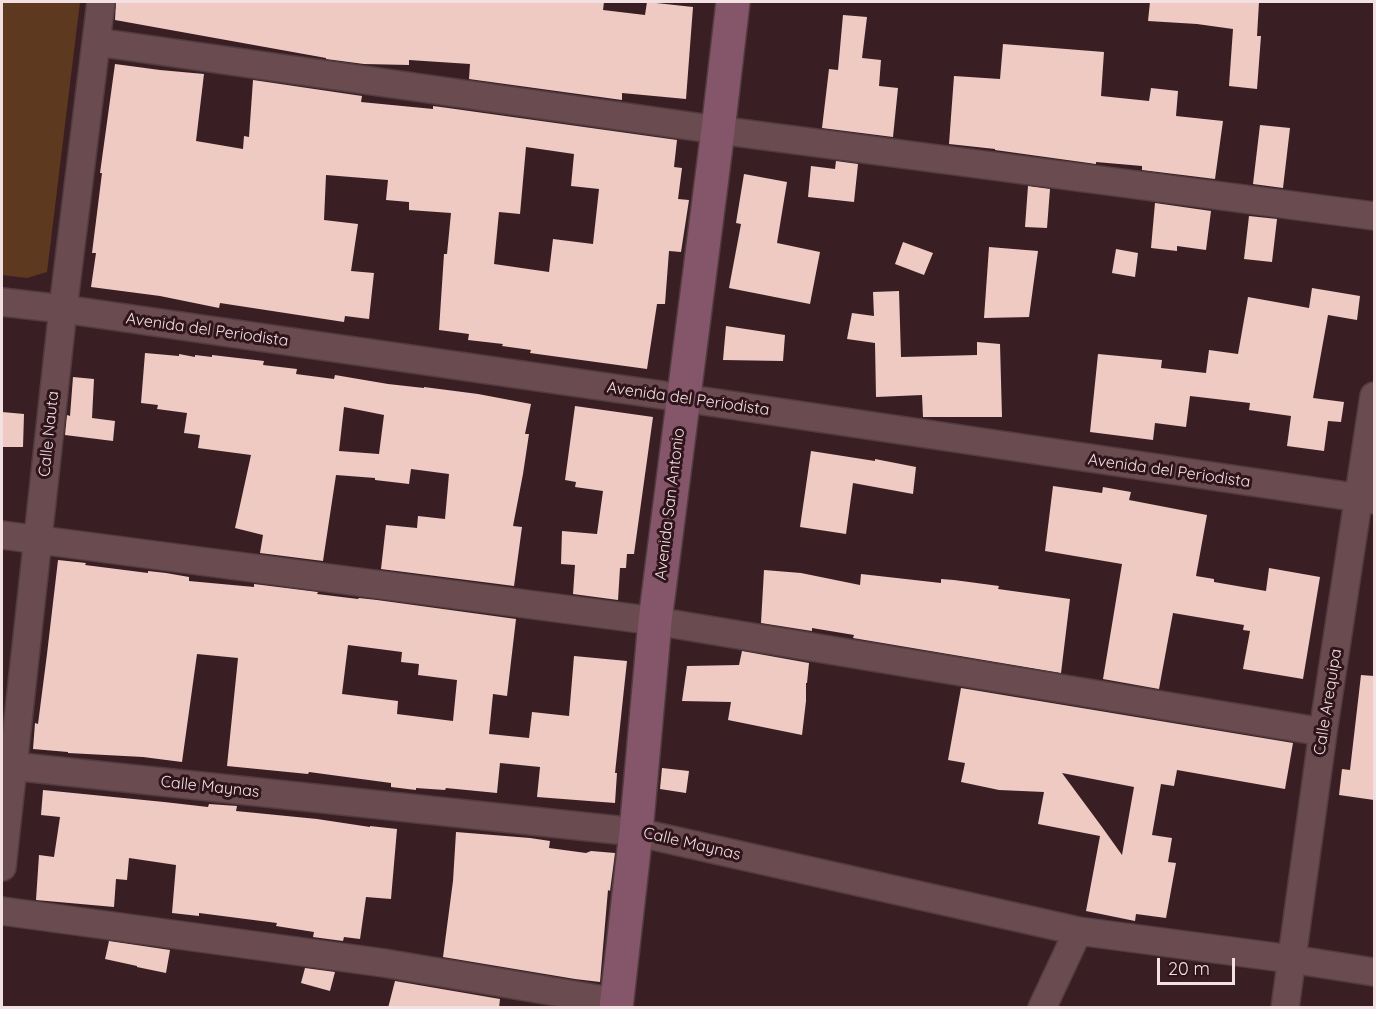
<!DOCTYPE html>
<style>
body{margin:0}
#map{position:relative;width:1376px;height:1009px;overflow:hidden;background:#391f24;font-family:Quicksand,sans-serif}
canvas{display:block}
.frame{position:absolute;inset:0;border:3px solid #f2e0e2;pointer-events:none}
.scale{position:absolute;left:1157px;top:958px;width:78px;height:27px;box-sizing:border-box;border:3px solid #f2e0e2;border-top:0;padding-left:8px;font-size:18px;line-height:21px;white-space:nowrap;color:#f2e0e2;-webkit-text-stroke:4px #2f151b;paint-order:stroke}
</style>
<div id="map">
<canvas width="1376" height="1009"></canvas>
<div class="frame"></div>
<div class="scale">20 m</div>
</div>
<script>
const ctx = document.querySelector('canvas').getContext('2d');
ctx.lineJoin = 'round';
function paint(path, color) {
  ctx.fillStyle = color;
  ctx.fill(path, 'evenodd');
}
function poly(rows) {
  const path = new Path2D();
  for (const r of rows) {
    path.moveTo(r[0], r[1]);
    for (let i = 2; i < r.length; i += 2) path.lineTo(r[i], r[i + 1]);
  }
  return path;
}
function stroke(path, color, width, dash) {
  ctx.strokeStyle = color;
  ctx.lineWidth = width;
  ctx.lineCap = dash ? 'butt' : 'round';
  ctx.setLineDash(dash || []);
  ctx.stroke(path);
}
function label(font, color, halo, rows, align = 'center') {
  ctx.font = font + ' Quicksand,sans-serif';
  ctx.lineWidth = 6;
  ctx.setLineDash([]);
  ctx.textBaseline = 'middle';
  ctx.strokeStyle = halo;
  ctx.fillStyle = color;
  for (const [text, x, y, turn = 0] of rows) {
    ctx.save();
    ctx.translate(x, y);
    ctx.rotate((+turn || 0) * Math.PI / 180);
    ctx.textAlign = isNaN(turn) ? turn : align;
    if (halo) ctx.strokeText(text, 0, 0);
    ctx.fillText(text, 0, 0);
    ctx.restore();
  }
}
const green = poly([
 [2,2,80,2,47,272,27,278,2,275]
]);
const building = poly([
 [116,2,604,2,603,10,645,15,647,2,693,7,686,99,622,93,622,100,469,79,470,64,409,60,409,65,364,64,326,59,326,58,115,20],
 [1150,2,1259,2,1257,36,1261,36,1257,89,1229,86,1233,29,1197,24,1148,21],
 [843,15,867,17,862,58,881,60,879,86,898,88,893,137,822,128,829,69,838,70],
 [1003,44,1104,52,1101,96,1149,101,1151,88,1178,91,1176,116,1223,121,1215,179,1142,170,1142,166,1096,162,1096,164,995,150,995,149,949,144,954,76,1000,79],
 [115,64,160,70,204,74,196,141,243,149,244,136,249,137,253,80,362,96,361,102,433,109,433,106,448,108,677,140,674,167,682,168,678,199,689,200,681,252,669,251,665,304,657,304,647,369,530,353,531,350,502,346,503,344,468,340,469,334,439,330,444,254,447,254,451,213,409,210,409,202,386,200,388,180,326,175,324,220,358,224,351,271,374,273,369,319,345,316,344,322,220,303,219,308,160,296,91,287,96,253,92,253,102,173,100,173],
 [526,147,574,154,571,186,599,189,593,244,553,239,549,272,494,264,499,212,520,214],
 [1260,125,1290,128,1283,188,1253,184],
 [836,161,858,164,854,202,808,197,811,166,835,169],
 [744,174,787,182,777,243,820,252,810,304,729,288,741,224,736,223],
 [1028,186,1050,189,1047,228,1025,227],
 [1155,203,1211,211,1206,250,1177,246,1177,251,1151,248],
 [1249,216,1277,219,1272,262,1244,259],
 [903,242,933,253,924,275,895,264],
 [989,247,1038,251,1029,317,984,318],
 [1116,249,1138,253,1135,277,1112,273],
 [1312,288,1360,296,1357,320,1328,315,1313,398,1344,402,1341,422,1328,421,1324,451,1287,446,1291,416,1249,410,1250,403,1190,396,1186,427,1155,423,1153,440,1090,432,1098,354,1162,360,1161,368,1206,373,1209,350,1238,354,1248,297,1309,308],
 [899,291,901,357,977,355,977,342,1000,344,1002,417,923,417,922,395,876,397,875,343,847,339,852,313,874,316,873,292],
 [726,326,785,335,783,361,723,360],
 [145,353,179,356,179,354,195,357,195,355,212,357,212,355,264,361,263,365,297,369,296,374,334,379,335,375,388,384,424,388,424,387,478,394,531,404,525,434,529,434,523,474,513,526,522,527,514,586,381,569,386,525,417,528,418,516,445,519,449,474,411,469,409,484,375,480,375,478,336,475,323,561,260,553,263,535,235,528,251,455,198,448,200,435,184,433,187,413,157,409,158,405,141,403],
 [344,407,384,415,379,454,339,451],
 [73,377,94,379,92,418,115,421,113,441,65,435,67,415,70,416],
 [575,406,653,417,634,554,627,554,626,568,620,568,618,600,573,594,575,565,561,564,562,531,597,534,603,491,575,487,576,482,565,480],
 [2,412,24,414,23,447,2,447],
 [811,451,875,461,875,459,916,467,913,494,853,483,846,534,800,527],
 [1053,486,1102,493,1103,487,1131,492,1129,500,1207,515,1196,576,1214,579,1214,582,1266,591,1269,568,1320,577,1303,679,1243,669,1250,631,1243,630,1244,625,1173,613,1159,689,1103,679,1122,564,1045,551],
 [58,560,86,563,85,565,148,573,148,571,166,573,189,577,189,581,254,587,254,584,318,592,317,594,358,599,359,598,377,600,516,619,507,696,493,694,489,734,529,738,532,712,569,716,574,656,627,661,615,773,617,773,615,803,537,797,540,767,500,763,497,793,446,788,445,790,416,788,416,790,391,787,391,783,309,772,308,774,227,766,238,658,197,654,182,762,143,757,68,753,68,752,33,749,35,723,38,724,47,654],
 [348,645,402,652,401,662,419,664,418,675,457,680,453,721,397,714,398,701,342,694],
 [764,570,801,573,860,585,861,574,941,583,941,579,954,580,999,586,998,589,1070,599,1061,673,853,638,854,635,812,628,812,631,761,623],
 [742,651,809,663,807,683,806,683,806,701,802,735,728,720,731,702,682,701,687,666,739,665],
 [1361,675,1374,676,1374,800,1339,795,1342,769,1350,770],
 [961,688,1293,743,1285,789,1177,770,1174,786,1161,784,1152,835,1172,838,1168,862,1176,863,1166,918,1136,914,1135,921,1086,911,1100,836,1038,824,1044,792,999,790,961,782,965,763,948,760],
 [1062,773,1134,787,1122,855,1102,827],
 [662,768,689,771,686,793,660,789],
 [43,790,164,802,208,807,209,804,237,806,236,811,317,819,370,827,370,826,397,829,391,899,366,897,360,939,344,937,343,941,313,937,314,932,276,926,277,923,199,913,199,916,172,913,176,865,129,858,127,880,116,879,114,907,36,900,39,855,54,857,60,817,41,815],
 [456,832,530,838,550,841,549,848,586,853,591,851,615,853,610,891,608,890,600,982,575,979,443,957,453,881],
 [109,941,170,950,166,973,137,967,137,966,105,959],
 [305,968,335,972,330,991,301,983],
 [395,981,500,999,499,1008,388,1008]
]);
const minor = poly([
 [96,42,718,130,1374,216],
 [2,302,63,309,683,398,1374,500],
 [2,535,655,621,1323,732],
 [2,765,636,832,1078,931,1291,959,1374,972],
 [2,867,63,309,101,2],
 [2,911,384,963,616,1002],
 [1042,1008,1078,931],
 [1285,1008,1323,732,1374,396]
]);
const secondary = poly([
 [616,1008,636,832,655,621,718,130,733,2]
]);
const streetNames = [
 ["Avenida del Periodista",207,330,8],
 ["Avenida del Periodista",688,399,8],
 ["Calle Nauta",49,434,-84],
 ["Avenida del Periodista",1169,471,8],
 ["Avenida San Antonio",670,504,-83],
 ["Calle Arequipa",1328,702,-81],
 ["Calle Maynas",210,787,6],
 ["Calle Maynas",692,844,13]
];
paint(green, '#5d391f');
paint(building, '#eecac3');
stroke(minor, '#523c40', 30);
stroke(secondary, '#523c40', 36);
stroke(minor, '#694b50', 27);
stroke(secondary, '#855669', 33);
label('16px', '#f2e0e2', '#2f151b', streetNames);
</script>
